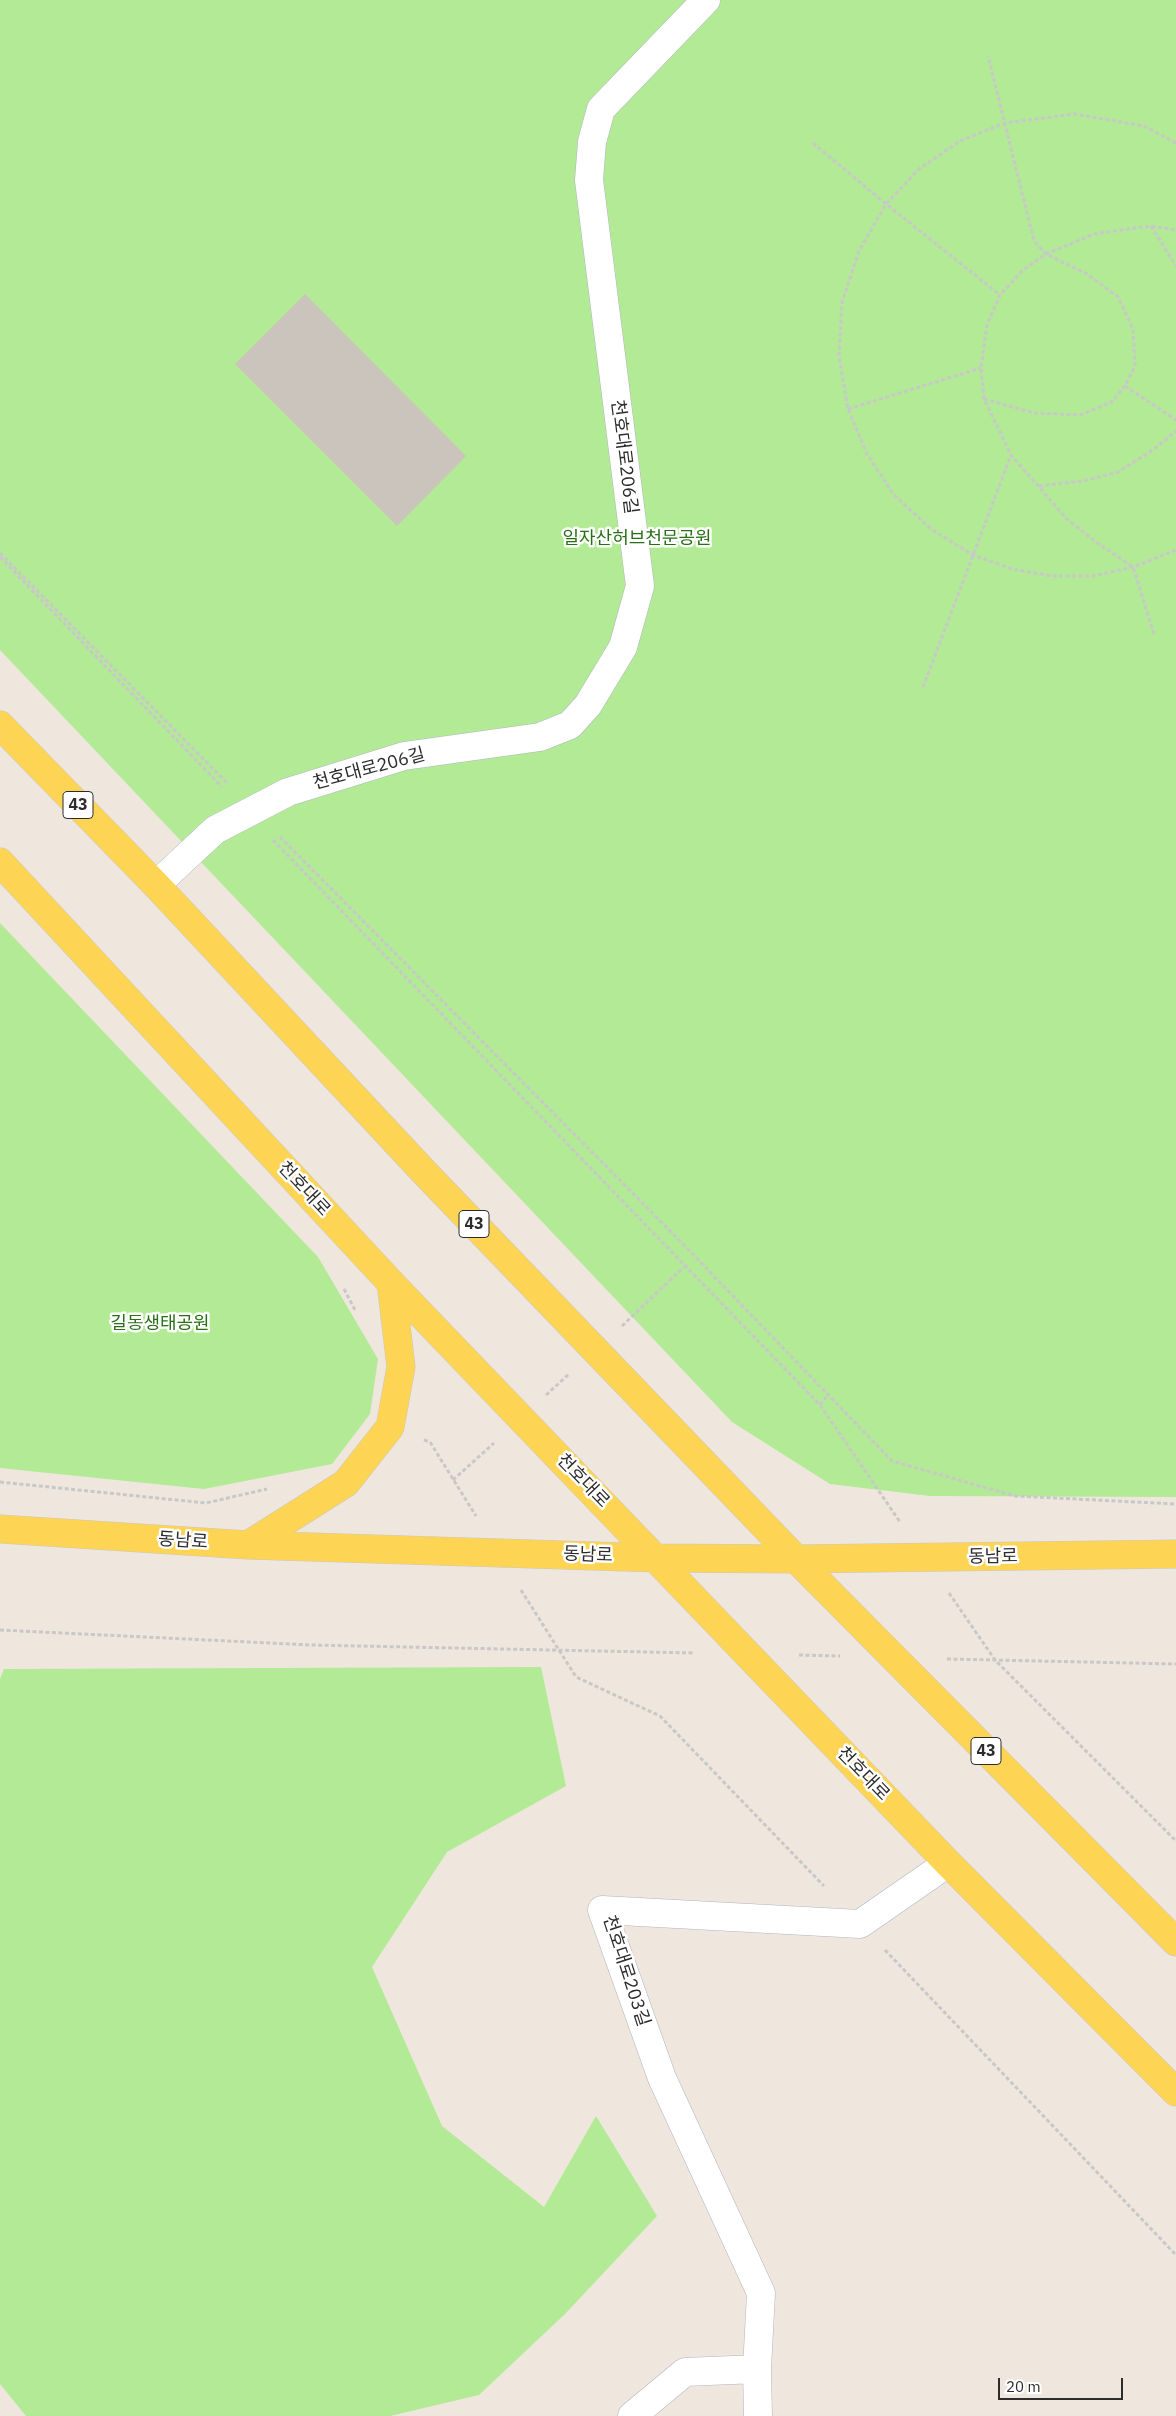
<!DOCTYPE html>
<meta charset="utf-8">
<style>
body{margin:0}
#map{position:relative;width:1176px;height:2416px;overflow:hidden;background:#efe7dd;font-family:"IBM Plex Sans",sans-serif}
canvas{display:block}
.scale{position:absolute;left:998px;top:2378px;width:125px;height:22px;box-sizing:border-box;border:2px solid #2c2c2c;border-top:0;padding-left:6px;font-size:15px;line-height:18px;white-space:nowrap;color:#2c2c2c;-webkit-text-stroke:4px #fff;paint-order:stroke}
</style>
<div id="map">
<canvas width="1176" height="2416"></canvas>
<div class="scale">20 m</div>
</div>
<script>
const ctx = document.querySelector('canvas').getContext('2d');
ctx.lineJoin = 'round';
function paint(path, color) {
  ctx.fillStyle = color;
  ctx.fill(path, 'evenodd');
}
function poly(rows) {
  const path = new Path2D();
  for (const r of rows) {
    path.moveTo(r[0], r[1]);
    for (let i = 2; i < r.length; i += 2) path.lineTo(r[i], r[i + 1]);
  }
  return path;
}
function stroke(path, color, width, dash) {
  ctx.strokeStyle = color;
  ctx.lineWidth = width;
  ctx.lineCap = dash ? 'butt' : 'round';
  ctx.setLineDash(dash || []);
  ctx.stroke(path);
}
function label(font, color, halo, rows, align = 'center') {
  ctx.font = font + ' "IBM Plex Sans","Noto Sans KR",sans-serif';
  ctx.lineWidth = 5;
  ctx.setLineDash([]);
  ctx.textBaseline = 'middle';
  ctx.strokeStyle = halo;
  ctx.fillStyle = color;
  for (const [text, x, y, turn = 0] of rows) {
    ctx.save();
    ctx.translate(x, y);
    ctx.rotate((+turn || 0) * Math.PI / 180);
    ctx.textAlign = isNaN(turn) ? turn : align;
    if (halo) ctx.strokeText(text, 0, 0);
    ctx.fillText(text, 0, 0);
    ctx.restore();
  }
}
const green = poly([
 [0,0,1176,0,1176,1497,930,1496,830,1484,732,1422,0,650],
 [0,923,318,1257,378,1359,370,1414,332,1464,204,1489,0,1468],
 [541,1667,566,1786,447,1852,372,1967,442,2126,544,2207,596,2116,657,2216,565,2314,479,2395,390,2416,26,2416,0,2384,0,1679,4,1669]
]);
const building = poly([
 [305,294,466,456,397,526,235,364]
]);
const path = poly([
 [813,143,886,204,1000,295],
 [1176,143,1144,126,1074,114,1005,123,960,141,919,169,886,204,859,251,842,302,839,356,848,409,867,454,894,495,931,529,973,555,1012,569,1052,576,1093,576,1133,567,1176,550],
 [1151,226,1176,266],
 [1125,386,1176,420],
 [984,399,1034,413,1080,415,1112,402,1125,386,1135,366,1133,329,1118,297,1087,274,1046,254,1034,241,988,56],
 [848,409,981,368],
 [1039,486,1083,481,1118,472,1153,450,1176,431],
 [0,553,228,784],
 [0,557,222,787],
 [1154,634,1133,567,1097,543,1066,518,1011,455,984,399,981,368,987,325,1000,295,1023,270,1046,254,1094,234,1150,226,1176,230],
 [923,687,1011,455],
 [280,837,679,1240,892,1461,1015,1496,1176,1504],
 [273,840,820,1405,900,1522],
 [344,1289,356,1312],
 [622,1326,685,1266],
 [546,1395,569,1374],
 [820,1405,829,1394],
 [424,1440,430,1442,476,1516],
 [453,1480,494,1443],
 [0,1482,206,1503,267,1489],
 [521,1590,576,1677,660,1716,824,1886],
 [949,1593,995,1660,1176,1841],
 [0,1630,311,1645,695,1653],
 [799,1655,840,1656],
 [947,1659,1176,1664],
 [885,1950,1176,2255]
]);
const minor = poly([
 [156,885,215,830,288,792,404,756,540,737,570,725,588,705,623,647,640,586,589,180,592,142,601,109,706,0],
 [632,2416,685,2372,757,2369],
 [758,2416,757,2369,761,2293,662,2078,602,1910,860,1924,948,1863]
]);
const major = poly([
 [0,725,156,885,425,1173,796,1559,1176,1942],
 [0,862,391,1283,948,1863,1176,2092],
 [0,1529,248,1545,657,1558,796,1559,1176,1554],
 [248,1545,346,1483,390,1427,401,1367,391,1283]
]);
const shields = [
 [78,805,30],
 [474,1224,30],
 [986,1751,30]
];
const shieldNames = [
 ["43",78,805],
 ["43",474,1224],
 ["43",986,1751]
];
const streetNames = [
 ["천호대로206길",624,457,83],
 ["천호대로206길",369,769,-15],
 ["천호대로",304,1189,47],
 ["천호대로",583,1481,46],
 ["동남로",183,1541,4],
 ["동남로",588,1555,2],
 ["동남로",993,1557,-1],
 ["천호대로",863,1774,46],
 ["천호대로203길",626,1971,72]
];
const parkNames = [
 ["일자산허브천문공원",637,539],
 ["길동생태공원",160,1324]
];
paint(green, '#b2ea95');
paint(building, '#cac4bc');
stroke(minor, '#b1b4c1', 29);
stroke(major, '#c8c8c8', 29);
stroke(path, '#c8c8c8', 3, [4, 2.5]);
stroke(minor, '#fff', 28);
stroke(major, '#fdd454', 28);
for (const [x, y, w] of shields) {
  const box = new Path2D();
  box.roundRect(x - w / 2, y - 13.5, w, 27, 4);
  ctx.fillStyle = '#fff';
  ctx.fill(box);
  stroke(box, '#2c2c2c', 1);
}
label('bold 16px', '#2c2c2c', null, shieldNames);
label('18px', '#2c2c2c', '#fff', streetNames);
label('18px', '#287014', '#fff', parkNames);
</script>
